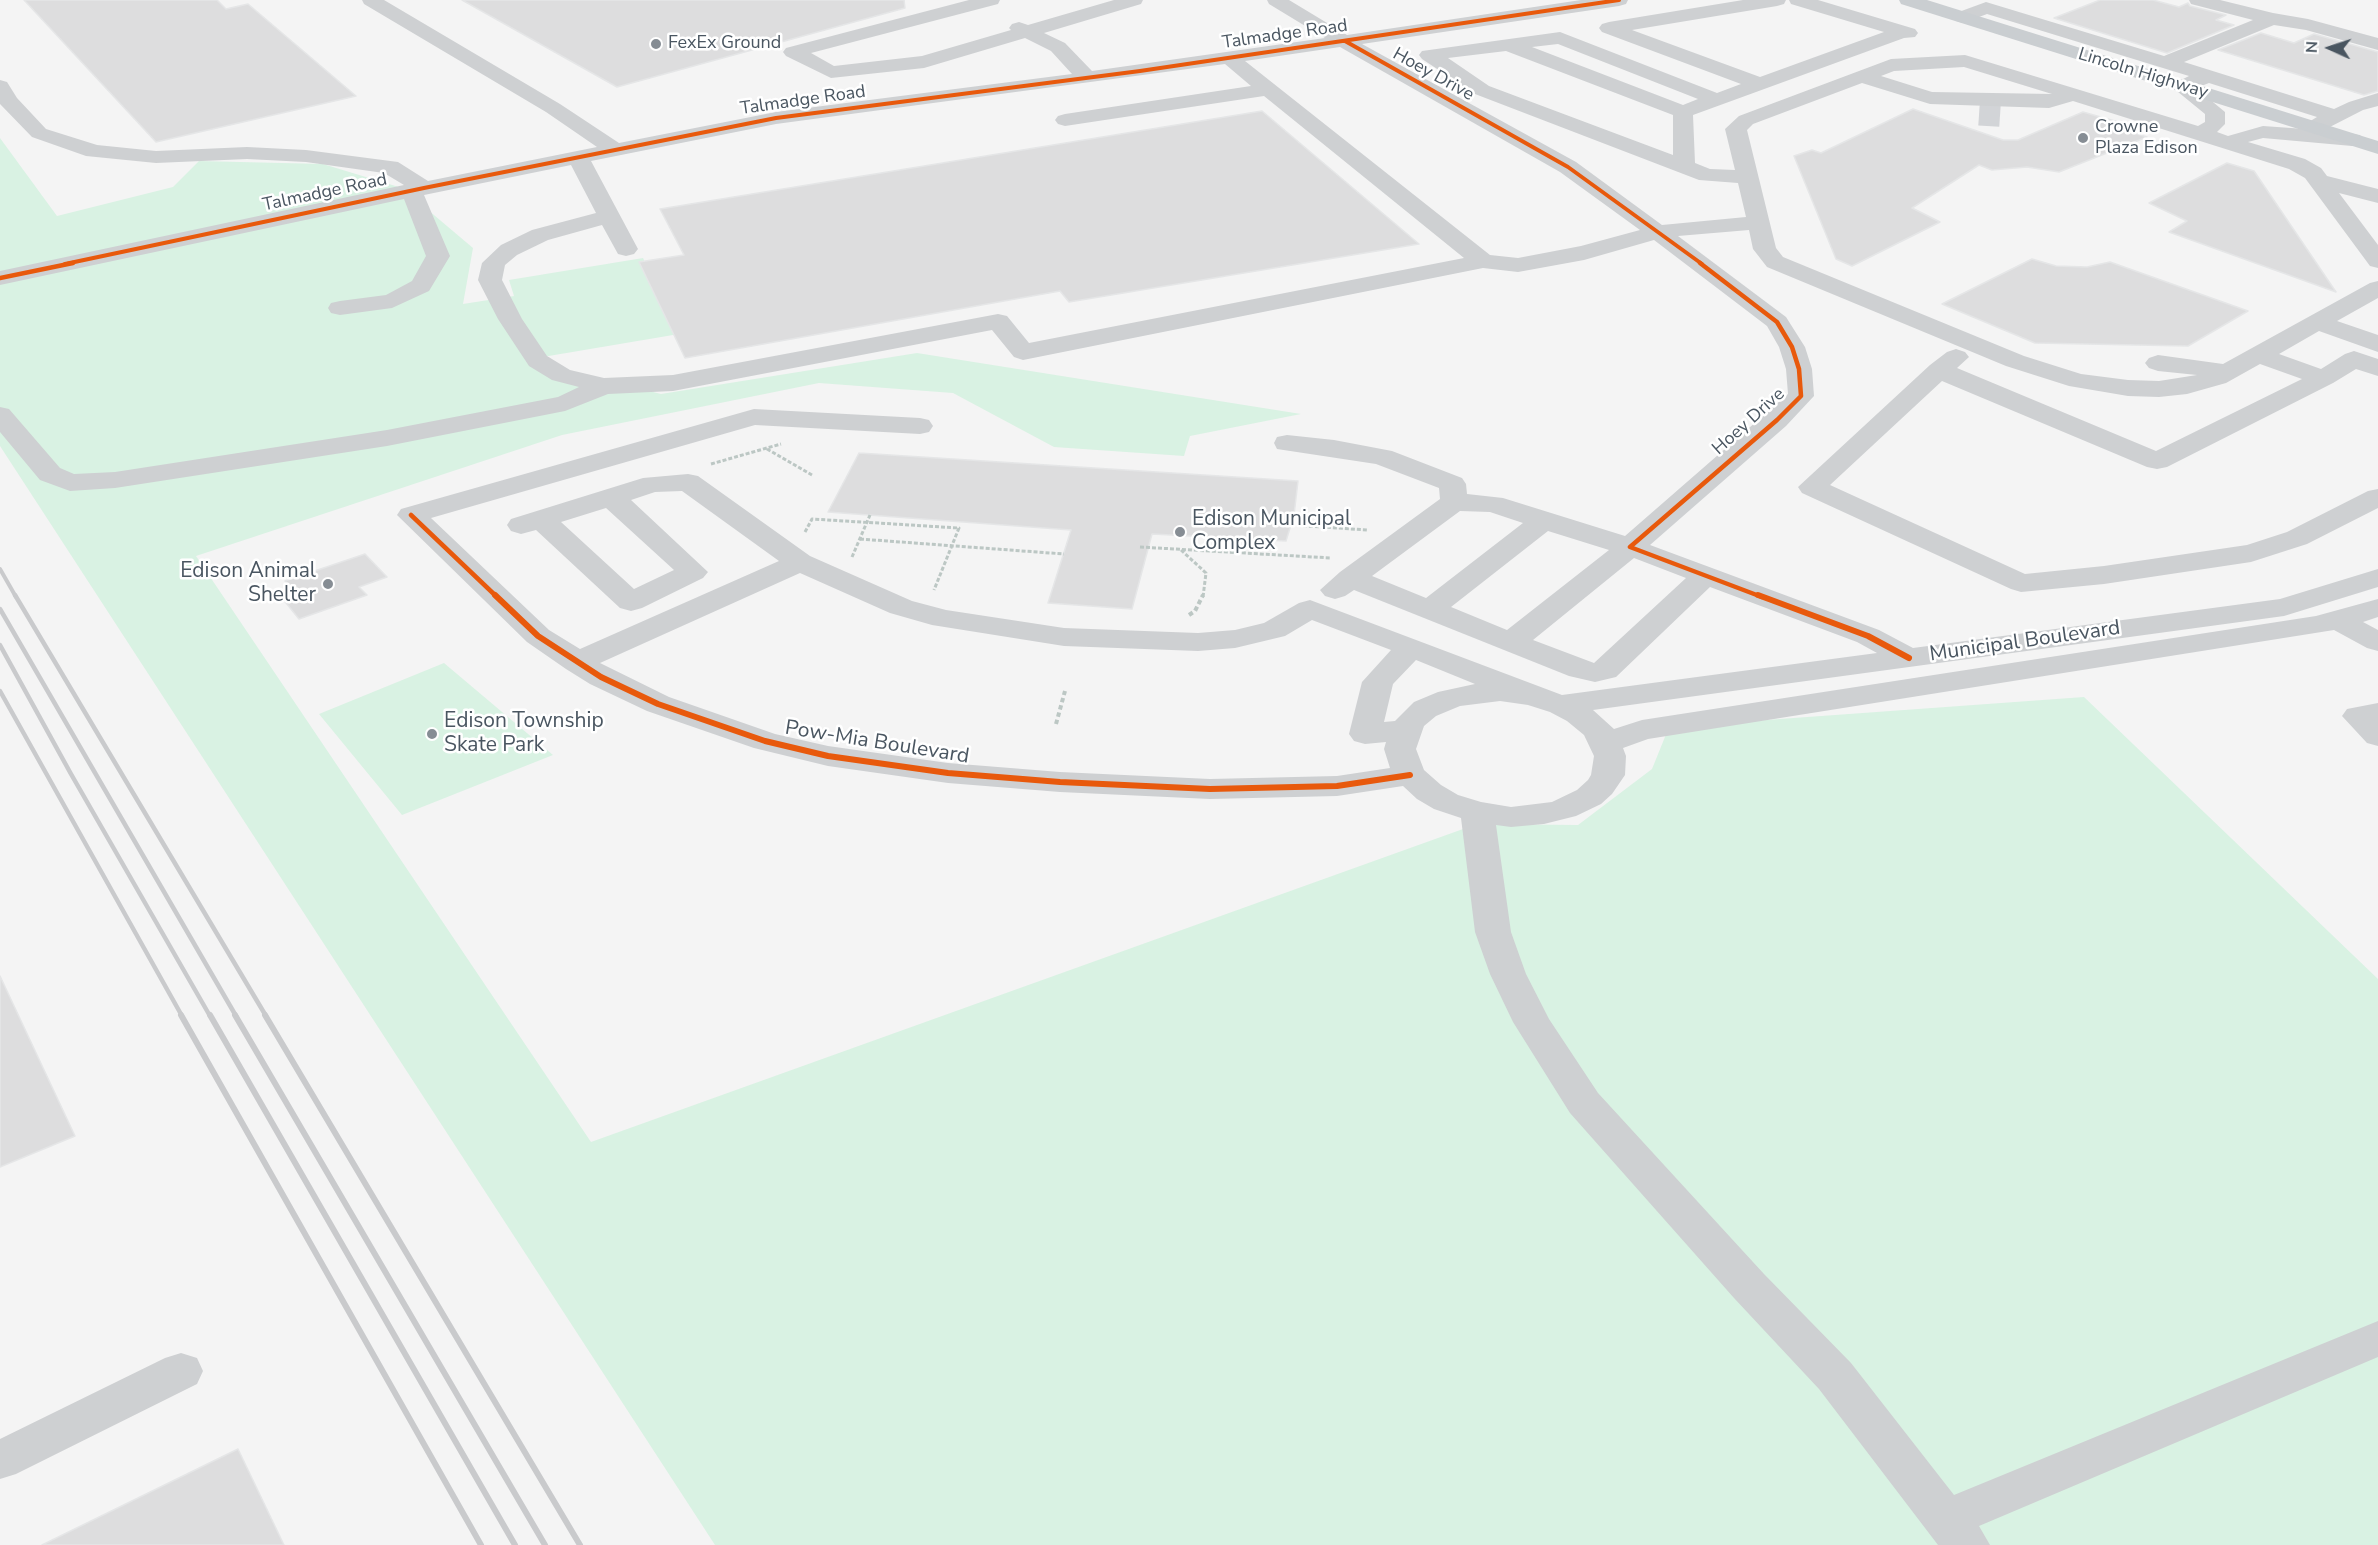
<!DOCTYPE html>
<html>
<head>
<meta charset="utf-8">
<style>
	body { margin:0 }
	#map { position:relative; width:2378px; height:1545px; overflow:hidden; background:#f4f4f4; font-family:"Nunito Sans",sans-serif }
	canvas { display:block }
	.north { position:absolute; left:2300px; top:18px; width:60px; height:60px; -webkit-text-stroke:4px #fff; paint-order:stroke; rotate:273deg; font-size:16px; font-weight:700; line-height:24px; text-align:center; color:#4a5661 }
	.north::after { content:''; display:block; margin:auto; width:21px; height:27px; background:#4a5661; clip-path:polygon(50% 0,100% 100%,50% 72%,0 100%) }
</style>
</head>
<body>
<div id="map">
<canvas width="2378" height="1545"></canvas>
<div class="north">N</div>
</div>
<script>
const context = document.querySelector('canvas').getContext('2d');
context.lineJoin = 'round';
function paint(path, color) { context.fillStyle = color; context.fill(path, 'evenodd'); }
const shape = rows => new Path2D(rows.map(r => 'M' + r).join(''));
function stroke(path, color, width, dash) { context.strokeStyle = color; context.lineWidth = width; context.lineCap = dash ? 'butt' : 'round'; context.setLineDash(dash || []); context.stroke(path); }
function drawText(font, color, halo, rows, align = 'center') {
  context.font = font + ' "Nunito Sans",sans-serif'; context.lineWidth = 5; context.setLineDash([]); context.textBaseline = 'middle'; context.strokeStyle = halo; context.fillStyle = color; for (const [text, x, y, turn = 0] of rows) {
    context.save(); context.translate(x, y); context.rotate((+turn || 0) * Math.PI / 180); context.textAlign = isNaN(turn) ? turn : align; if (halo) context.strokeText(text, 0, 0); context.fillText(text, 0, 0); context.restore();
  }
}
paint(shape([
	[0,138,57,216,173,187,199,161,323,164,402,188,473,248,463,304,514,296,509,280,643,258,679,334,525,360,661,394,917,353,1301,414,1190,436,1184,456,1054,447,953,393,819,383,562,435,196,556,591,1142,1477,824,1578,825,1652,769,1669,727,2084,697,2378,979,2378,1545,715,1545,0,446],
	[444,663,553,755,402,815,319,714]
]), '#d9f2e3');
const building = shape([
	[24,0,217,0,226,9,248,4,356,96,156,142,24,0],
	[462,0,904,0,905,8,617,87,462,0],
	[2100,0,2153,0,2179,7,2188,3,2190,6,2226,15,2216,20,2234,25,2167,53,2054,18,2100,0],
	[2261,33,2294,43,2314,34,2378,52,2378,91,2364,95,2218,50,2261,33],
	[1913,109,2003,140,2018,140,2083,112,2129,125,2121,129,2147,137,2059,172,2027,167,1992,170,1979,165,1912,208,1940,222,1852,266,1836,259,1794,156,1812,150,1821,153,1913,109],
	[1262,111,1419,244,1069,302,1060,291,685,358,639,262,684,255,660,209,1262,111],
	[2227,163,2254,171,2336,292,2169,232,2187,221,2149,203,2227,163],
	[2032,259,2056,266,2087,267,2110,262,2248,311,2188,346,2035,343,1942,304,2032,259],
	[859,453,1298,481,1294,515,1286,541,1152,534,1132,609,1048,603,1071,530,828,512,859,453],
	[365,554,387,577,359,587,367,595,299,619,278,593,292,588,285,581,365,554],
	[0,976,75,1136,0,1167,0,976],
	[238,1449,284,1545,42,1545,238,1449]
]);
paint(building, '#ddddde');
stroke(building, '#e5e6e7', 1.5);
stroke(shape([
	[1979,115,2009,117]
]), '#d2d4d7', 21, [21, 10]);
stroke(shape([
	[767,449,812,475],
	[711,464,781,444],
	[1291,525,1368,530],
	[805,532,812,519,959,528,934,590],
	[860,539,1064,554],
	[1140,547,1331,558],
	[1181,550,1206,573,1203,597],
	[852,557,870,515]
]), '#bcc7c4', 3, [4, 2]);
stroke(shape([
	[1189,615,1195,611,1203,595],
	[1056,724,1065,691]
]), '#bcc7c4', 4, [4.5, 3]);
paint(shape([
	[362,0,384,0,560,104,619,143,776,112,1072,74,1051,51,1025,38,924,68,831,78,786,56,783,52,786,48,969,0,1000,0,998,4,811,53,834,66,922,56,1011,30,1009,28,1012,24,1019,22,1028,25,1114,0,1143,0,1141,4,1044,33,1065,43,1092,71,1325,38,1269,4,1267,0,1289,0,1347,35,1581,0,1628,0,1626,4,1619,6,1362,44,1576,162,1662,225,1746,217,1738,183,1699,180,1475,94,1422,59,1419,55,1422,51,1560,32,1717,93,1741,84,1602,32,1599,28,1602,24,1609,22,1743,0,1786,0,1784,4,1777,6,1632,30,1760,77,1884,32,1791,4,1789,0,1818,0,1915,29,1918,33,1915,37,1904,38,1693,115,1695,163,1710,169,1735,170,1725,129,1739,116,1891,59,1965,55,2198,126,2205,122,2205,114,2172,87,2175,83,2189,76,1987,14,1963,23,1956,21,1954,17,1956,13,1986,2,2164,56,2253,20,2191,4,2189,0,2220,0,2273,13,2308,19,2378,38,2378,50,2306,30,2274,25,2184,62,2334,109,2349,102,2378,93,2378,106,2363,110,2322,131,2360,135,2363,140,2360,145,2352,146,2263,138,2248,142,2305,159,2321,168,2327,176,2378,189,2378,203,2339,193,2378,245,2378,268,2370,266,2305,178,2289,169,2073,101,2049,108,1930,104,1862,83,1753,124,1747,130,1776,248,1783,257,2024,356,2081,374,2128,380,2159,381,2197,375,2158,371,2149,368,2145,363,2149,358,2158,355,2223,364,2370,283,2378,281,2378,298,2337,321,2378,335,2378,352,2319,331,2279,354,2321,369,2345,354,2354,351,2378,359,2378,376,2356,369,2333,383,2167,467,2157,469,2147,467,1942,381,1830,485,2025,574,2104,566,2247,545,2287,532,2368,491,2378,489,2378,508,2307,544,2251,562,2104,584,2021,592,2011,589,1802,493,1798,487,1930,365,1947,352,1956,349,1965,352,1969,357,1957,368,2156,451,2302,379,2260,364,2226,383,2187,394,2159,397,2128,396,2069,386,2006,366,1767,267,1753,249,1749,230,1678,236,1786,317,1805,347,1812,369,1814,396,1786,426,1650,545,1879,630,1913,648,2280,599,2378,569,2378,587,2284,616,1593,710,1614,729,1642,720,2316,616,2378,599,2378,617,2363,622,2378,630,2378,651,2367,648,2334,630,1648,739,1623,748,1626,756,1625,775,1612,794,1601,804,1576,816,1544,824,1511,827,1496,825,1511,932,1526,974,1549,1019,1598,1093,1764,1274,1851,1363,1954,1495,2378,1321,2378,1357,1979,1526,1990,1545,1938,1545,1819,1389,1734,1298,1570,1113,1513,1022,1490,974,1475,932,1461,818,1434,809,1417,799,1403,786,1337,796,1210,799,1060,792,948,783,828,766,754,748,647,711,590,684,566,669,527,642,397,515,401,509,754,409,920,418,929,420,933,426,929,432,920,434,755,425,431,518,549,630,580,649,779,561,682,491,655,492,631,500,708,572,703,578,642,608,631,611,620,608,536,530,521,534,511,531,507,525,511,519,643,478,688,474,698,476,810,556,912,601,946,610,1064,628,1198,633,1235,630,1264,623,1299,603,1310,600,1562,695,1877,653,1857,642,1710,587,1616,677,1595,682,1569,676,1354,590,1345,596,1335,599,1325,596,1320,590,1340,572,1440,499,1439,488,1376,464,1277,449,1274,443,1277,437,1287,435,1334,440,1392,451,1462,478,1466,484,1467,494,1503,498,1625,536,1788,394,1786,369,1779,347,1767,326,1654,240,1584,260,1518,272,1483,268,1023,360,1014,357,992,330,673,391,608,394,565,411,387,446,115,488,70,491,40,480,0,432,0,407,9,409,60,468,74,474,115,472,387,430,558,397,579,387,552,380,529,366,498,319,478,280,482,263,501,245,532,230,596,213,571,165,424,195,450,256,429,291,392,308,340,315,331,313,328,308,331,303,340,301,386,295,412,281,426,256,404,199,0,285,0,271,404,185,384,173,306,162,247,159,156,163,86,156,32,137,0,104,0,80,7,82,17,98,46,129,97,145,156,151,247,147,306,150,398,162,428,181,597,147,546,112,364,4,362,0],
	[1558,44,1698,99,1683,105,1532,47,1558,44],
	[1340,47,1560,172,1640,230,1581,246,1518,258,1490,255,1245,61,1340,47],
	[1506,51,1673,115,1673,155,1489,86,1448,58,1506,51],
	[1225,64,1251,86,1065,114,1058,116,1055,120,1058,124,1065,126,1264,96,1464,258,1029,343,1007,316,998,314,673,375,604,378,570,370,547,356,522,319,502,280,505,265,517,255,548,240,602,225,618,254,626,256,634,254,638,249,591,161,776,124,1225,64],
	[1964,67,2052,94,1932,92,1881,76,1894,71,1964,67],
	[2209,83,2317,117,2307,123,2303,127,2305,129,2263,126,2228,136,2217,132,2225,124,2225,112,2196,88,2209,83],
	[606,508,674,570,634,589,561,522,606,508],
	[1460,511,1490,512,1523,523,1426,598,1372,576,1460,511],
	[1548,531,1609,550,1507,630,1451,607,1548,531],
	[1634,558,1686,578,1594,663,1533,640,1634,558],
	[800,573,890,613,932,625,1064,646,1198,651,1235,648,1285,636,1312,620,1391,650,1362,682,1349,734,1354,741,1365,744,1386,742,1384,749,1390,768,1337,776,1210,779,1060,772,948,763,828,746,775,734,669,697,600,663,800,573],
	[1416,660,1475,684,1438,692,1414,702,1395,721,1384,722,1393,684,1416,660],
	[1500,701,1528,705,1550,712,1567,721,1584,735,1594,756,1591,775,1588,780,1577,790,1552,802,1511,807,1481,802,1458,795,1441,785,1424,770,1416,749,1424,726,1436,716,1460,706,1500,701],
	[2378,703,2378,746,2367,743,2342,716,2347,709,2378,703],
	[181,1353,197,1358,203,1371,197,1384,16,1474,0,1479,0,1439,165,1358,181,1353]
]), '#ced0d2');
paint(shape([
	[1899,0,1927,0,2378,141,2378,154,1901,4,1899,0]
]), '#caced1');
stroke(shape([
	[0,569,16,597]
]), '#c9cacc', 4);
stroke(shape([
	[15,595,266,1016],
	[0,609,236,1016],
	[0,645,71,774,210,1016],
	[0,691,182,1016]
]), '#c9cacc', 4.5);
stroke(shape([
	[181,1015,481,1545],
	[210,1015,515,1545],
	[235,1015,545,1545],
	[265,1015,580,1545]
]), '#c9cacc', 6);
stroke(shape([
	[1345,41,1568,167,1702,264],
	[65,264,424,188,776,118,1140,71,1619,0]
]), '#e8590c', 4);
stroke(shape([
	[1700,263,1777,322,1792,347,1799,369,1801,396,1777,420,1630,547,1762,597],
	[0,278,73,263],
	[411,515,497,597]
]), '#e8590c', 4.5);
stroke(shape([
	[495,595,538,636,601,677,658,704,765,741,828,756,948,773,1060,782,1210,789,1337,786,1410,775],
	[1758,595,1868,636,1909,658]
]), '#e8590c', 6);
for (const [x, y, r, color] of [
	[656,44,6,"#868d94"],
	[2083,138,6,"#868d94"],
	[1180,532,6,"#868d94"],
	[328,584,6,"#868d94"],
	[432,734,6,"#868d94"]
]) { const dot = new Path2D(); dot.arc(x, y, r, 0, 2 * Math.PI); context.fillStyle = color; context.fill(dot); stroke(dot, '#fff', 2); }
drawText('18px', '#4a5661', '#fff', [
	["Talmadge Road",1285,35,-8],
	["Lincoln Highway",2143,74,17],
	["Hoey Drive",1433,75,29],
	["Talmadge Road",803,101,-8],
	["Talmadge Road",325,193,-12],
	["Hoey Drive",1749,422,-42]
]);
drawText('18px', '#4a5661', '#fff', [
	["FexEx Ground",668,44],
	["Crowne",2095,128],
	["Plaza Edison",2095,149]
], 'left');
drawText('21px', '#4a5661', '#fff', [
	["Edison Municipal",1192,520],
	["Complex",1192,544],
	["Edison Animal",316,572,"right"],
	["Shelter",316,596,"right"],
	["Edison Township",444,722],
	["Skate Park",444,746]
], 'left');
drawText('21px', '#4a5661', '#fff', [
	["Municipal Boulevard",2025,642,-8],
	["Pow-Mia Boulevard",877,743,9]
]);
</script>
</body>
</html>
